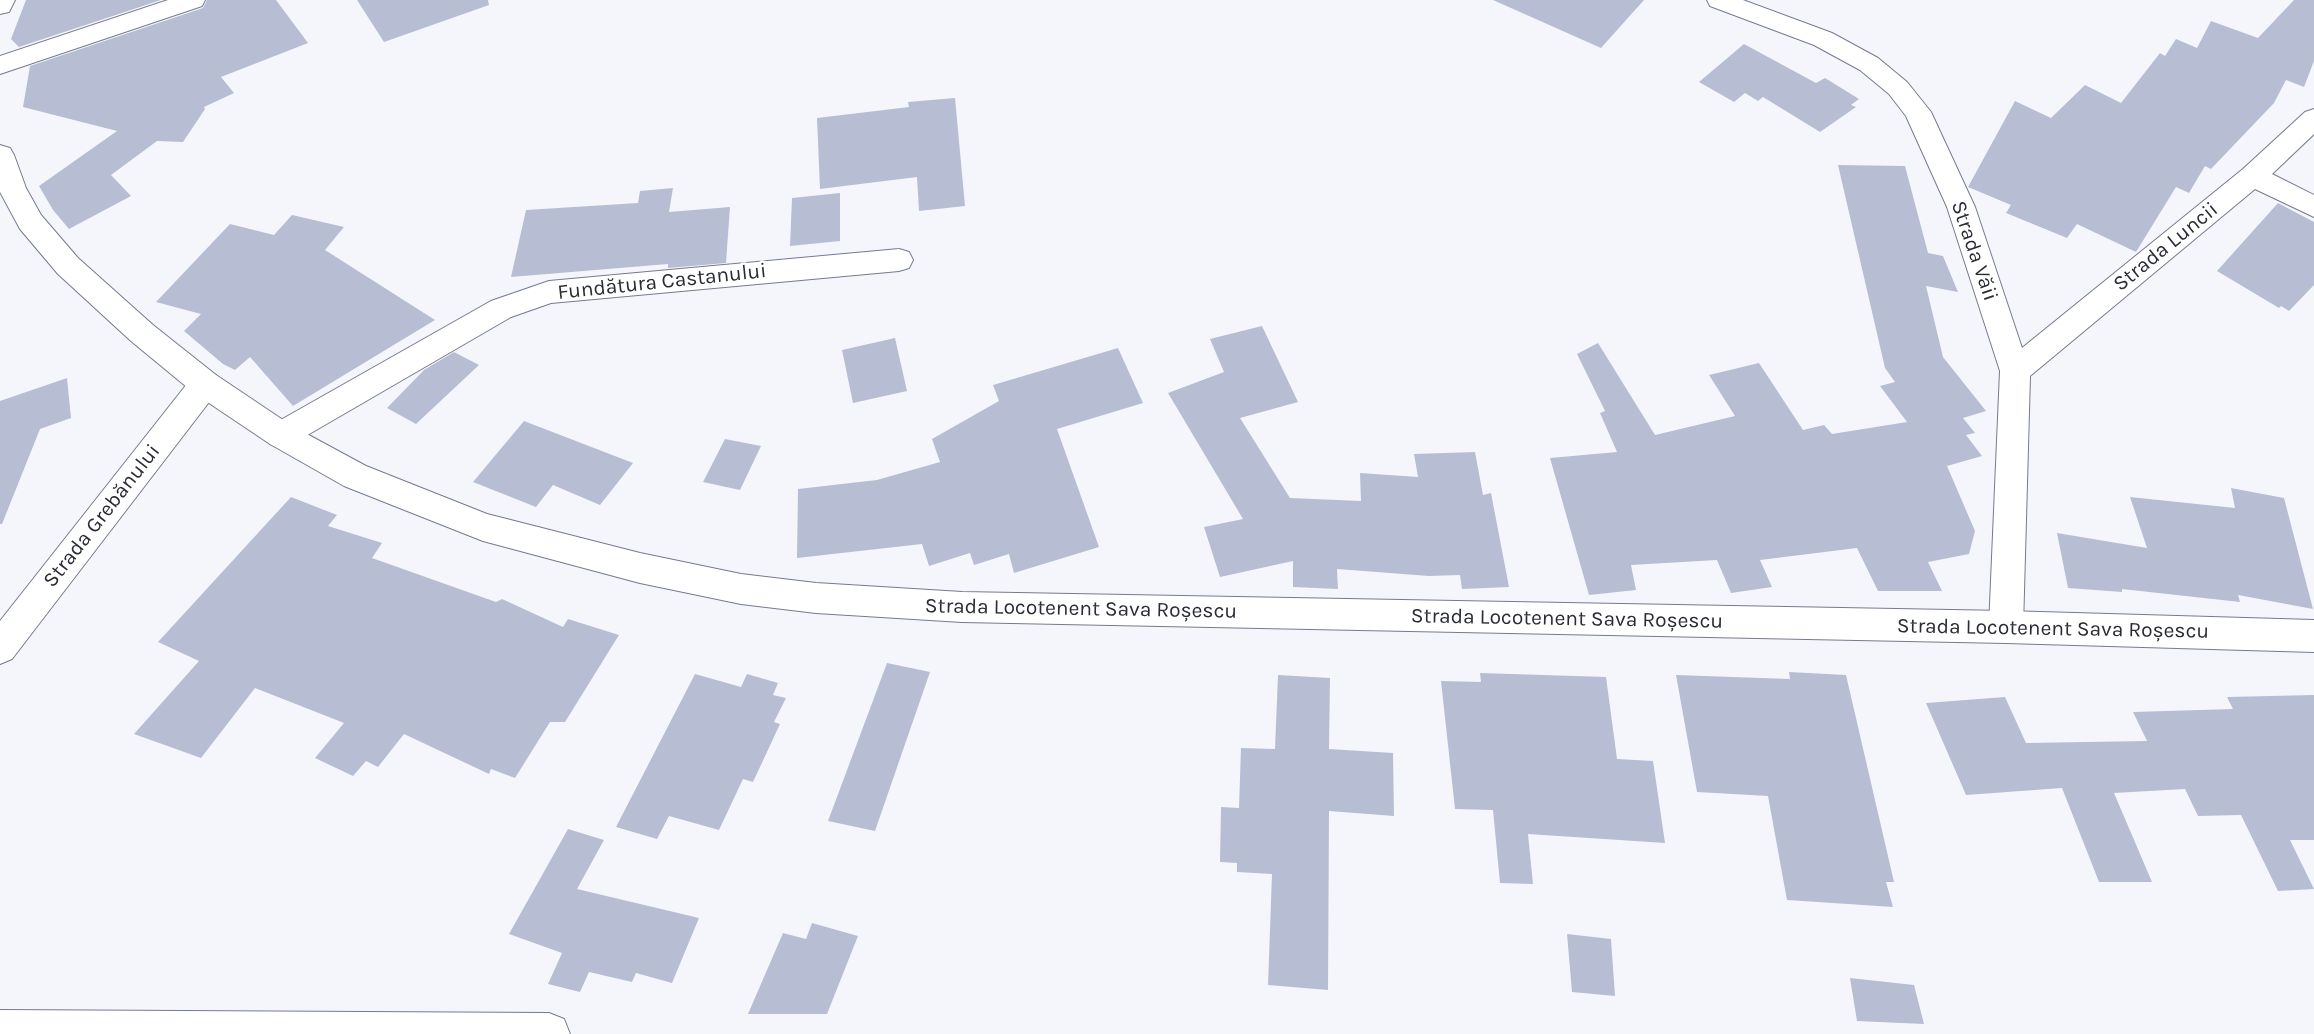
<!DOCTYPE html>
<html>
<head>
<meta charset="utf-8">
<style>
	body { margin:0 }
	canvas { display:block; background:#f5f6fb }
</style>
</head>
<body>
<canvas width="2314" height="1034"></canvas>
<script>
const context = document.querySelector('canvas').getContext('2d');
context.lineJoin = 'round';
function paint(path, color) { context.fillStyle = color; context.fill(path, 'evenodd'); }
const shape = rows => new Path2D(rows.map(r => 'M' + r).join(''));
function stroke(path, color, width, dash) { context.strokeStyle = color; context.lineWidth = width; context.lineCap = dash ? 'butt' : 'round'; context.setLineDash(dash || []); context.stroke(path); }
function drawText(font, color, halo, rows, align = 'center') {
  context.font = font + ' Karla,sans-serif'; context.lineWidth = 5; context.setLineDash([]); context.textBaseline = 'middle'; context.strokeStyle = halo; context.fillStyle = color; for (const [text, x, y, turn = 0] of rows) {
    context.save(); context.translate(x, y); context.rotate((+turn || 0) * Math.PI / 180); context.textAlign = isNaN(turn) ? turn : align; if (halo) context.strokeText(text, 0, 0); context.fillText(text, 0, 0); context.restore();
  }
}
paint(shape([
	[26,0,161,0,19,47,11,39],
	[207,0,276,0,308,43,221,77,234,93,204,107,205,109,183,142,157,141,111,175,131,196,69,229,53,210,39,186,117,131,23,107,30,66,203,8],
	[357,0,488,0,489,5,384,42],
	[1493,0,1644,0,1601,48],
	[2294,0,2314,0,2314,61,2304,87,2286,80,2274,103,2211,169,2205,166,2189,193,2176,187,2136,252,2077,224,2067,238,2006,213,2011,205,1968,187,2015,101,2051,118,2085,85,2121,103,2160,53,2165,56,2176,39,2197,48,2211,21,2258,38],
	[1744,44,1816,83,1825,78,1859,99,1851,105,1856,107,1820,132,1763,97,1758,101,1745,93,1734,102,1699,82],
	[955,98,965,206,919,211,917,177,820,189,817,118,909,107,908,102],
	[1838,165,1905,166,1928,253,1943,256,1958,292,1926,286,1943,357,1986,411,1963,418,1975,433,1966,435,1982,456,1947,466,1975,531,1969,554,1928,562,1942,591,1878,591,1857,548,1760,560,1772,587,1731,593,1717,560,1631,565,1636,590,1589,595,1550,458,1617,452,1600,413,1605,411,1577,354,1598,343,1655,435,1735,416,1709,375,1759,363,1803,430,1824,425,1832,434,1907,422,1880,386,1895,382,1885,368],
	[673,188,669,212,730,207,726,263,668,268,668,264,511,277,526,210,638,203,640,191],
	[840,193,840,241,790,246,792,198],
	[2278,203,2314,222,2314,285,2289,311,2281,306,2279,308,2217,271],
	[292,215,344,227,325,250,435,320,293,406,250,357,235,370,223,364,184,331,201,314,156,302,230,224,274,235],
	[1262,326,1298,402,1240,418,1290,498,1361,501,1360,473,1418,477,1414,454,1475,452,1483,495,1491,493,1509,587,1462,589,1460,575,1429,576,1337,569,1338,589,1293,587,1293,561,1220,577,1204,527,1243,519,1168,393,1224,372,1210,339],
	[895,338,907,391,853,403,842,350],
	[1118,348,1143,403,1057,429,1099,547,1014,573,1009,554,974,565,970,553,929,566,922,544,797,558,798,489,877,480,940,462,932,439,999,401,993,385],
	[454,352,479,365,416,424,387,408,424,370],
	[67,378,71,418,40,429,2,524,0,524,0,401],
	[524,421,633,463,600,505,553,485,536,507,473,482],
	[725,439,761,446,740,490,703,482],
	[2231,488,2284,498,2313,609,2238,595,2240,602,2122,589,2122,592,2068,588,2057,533,2147,548,2130,497,2235,508],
	[291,497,337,515,328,526,382,543,372,558,496,602,502,599,563,627,568,619,619,635,565,722,550,722,515,778,491,769,489,774,404,734,378,767,366,761,353,776,315,758,344,723,255,688,201,758,134,734,199,661,158,642],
	[887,663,930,672,875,831,828,821],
	[1789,672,1846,675,1894,882,1886,882,1893,907,1787,900,1768,796,1697,792,1676,675,1790,679],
	[1480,673,1606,677,1617,759,1653,761,1665,843,1528,834,1533,884,1500,883,1493,810,1455,809,1441,681,1481,682],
	[695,674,741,687,747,674,778,683,773,695,786,698,774,722,780,724,753,782,743,779,719,830,669,816,657,839,616,827],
	[1278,675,1330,678,1329,749,1393,753,1394,816,1329,811,1328,990,1268,985,1272,874,1237,872,1237,863,1220,862,1221,807,1239,808,1241,748,1275,749],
	[2314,695,2314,840,2290,840,2314,889,2278,891,2241,815,2198,816,2185,789,2114,793,2152,882,2099,882,2062,788,1966,795,1926,703,2005,697,2026,743,2147,741,2133,712,2233,709,2227,697],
	[568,829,604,840,577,889,699,918,672,983,636,973,632,982,589,972,580,992,548,984,562,953,509,934],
	[812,923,858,936,827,1014,748,1014,783,933,806,939],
	[1567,934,1611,939,1615,996,1572,992],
	[1850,978,1914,985,1924,1024,1857,1021]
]), '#b7bed4');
const minor = shape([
	[168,0,205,0,202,6,0,74,0,56,168,0],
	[1707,0,1743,0,1832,33,1878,58,1907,82,1931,112,1975,207,2022,348,2243,169,2305,112,2314,109,2314,134,2272,174,2314,195,2314,217,2255,189,2030,376,2023,627,2018,638,2006,643,1994,638,1989,627,2000,371,1947,207,1906,116,1889,94,1860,70,1814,45,1710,6,1707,0],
	[899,249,909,252,913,260,909,268,899,271,551,303,511,317,292,444,281,448,270,444,265,435,270,426,491,301,549,281,899,249],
	[205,372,216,375,220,384,216,393,12,659,0,664,0,621,194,375,205,372],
	[0,1010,549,1013,564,1019,570,1034,0,1034,0,1010]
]);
const tertiary = shape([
	[0,0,15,0,9,12,0,14,0,0],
	[0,145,10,148,14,155,26,188,41,215,78,258,153,325,216,375,292,426,366,466,487,514,640,553,741,574,816,583,962,592,2006,611,2314,620,2314,652,2006,643,962,622,816,613,741,604,640,583,483,541,344,486,270,444,194,393,131,341,58,274,20,229,0,192,0,145]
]);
stroke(minor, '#757b8f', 2);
stroke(tertiary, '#757b8f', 2);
paint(minor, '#fff');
paint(tertiary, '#fff');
drawText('21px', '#2a2c35', '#fff', [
	["Strada Luncii",2166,247,-39],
	["Strada Văii",1974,251,71],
	["Fundătura Castanului",662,282,-6],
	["Strada Grebănului",102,516,-52],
	["Strada Locotenent Sava Roșescu",1081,609,1],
	["Strada Locotenent Sava Roșescu",1567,619,1],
	["Strada Locotenent Sava Roșescu",2053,629,1]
]);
</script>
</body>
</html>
